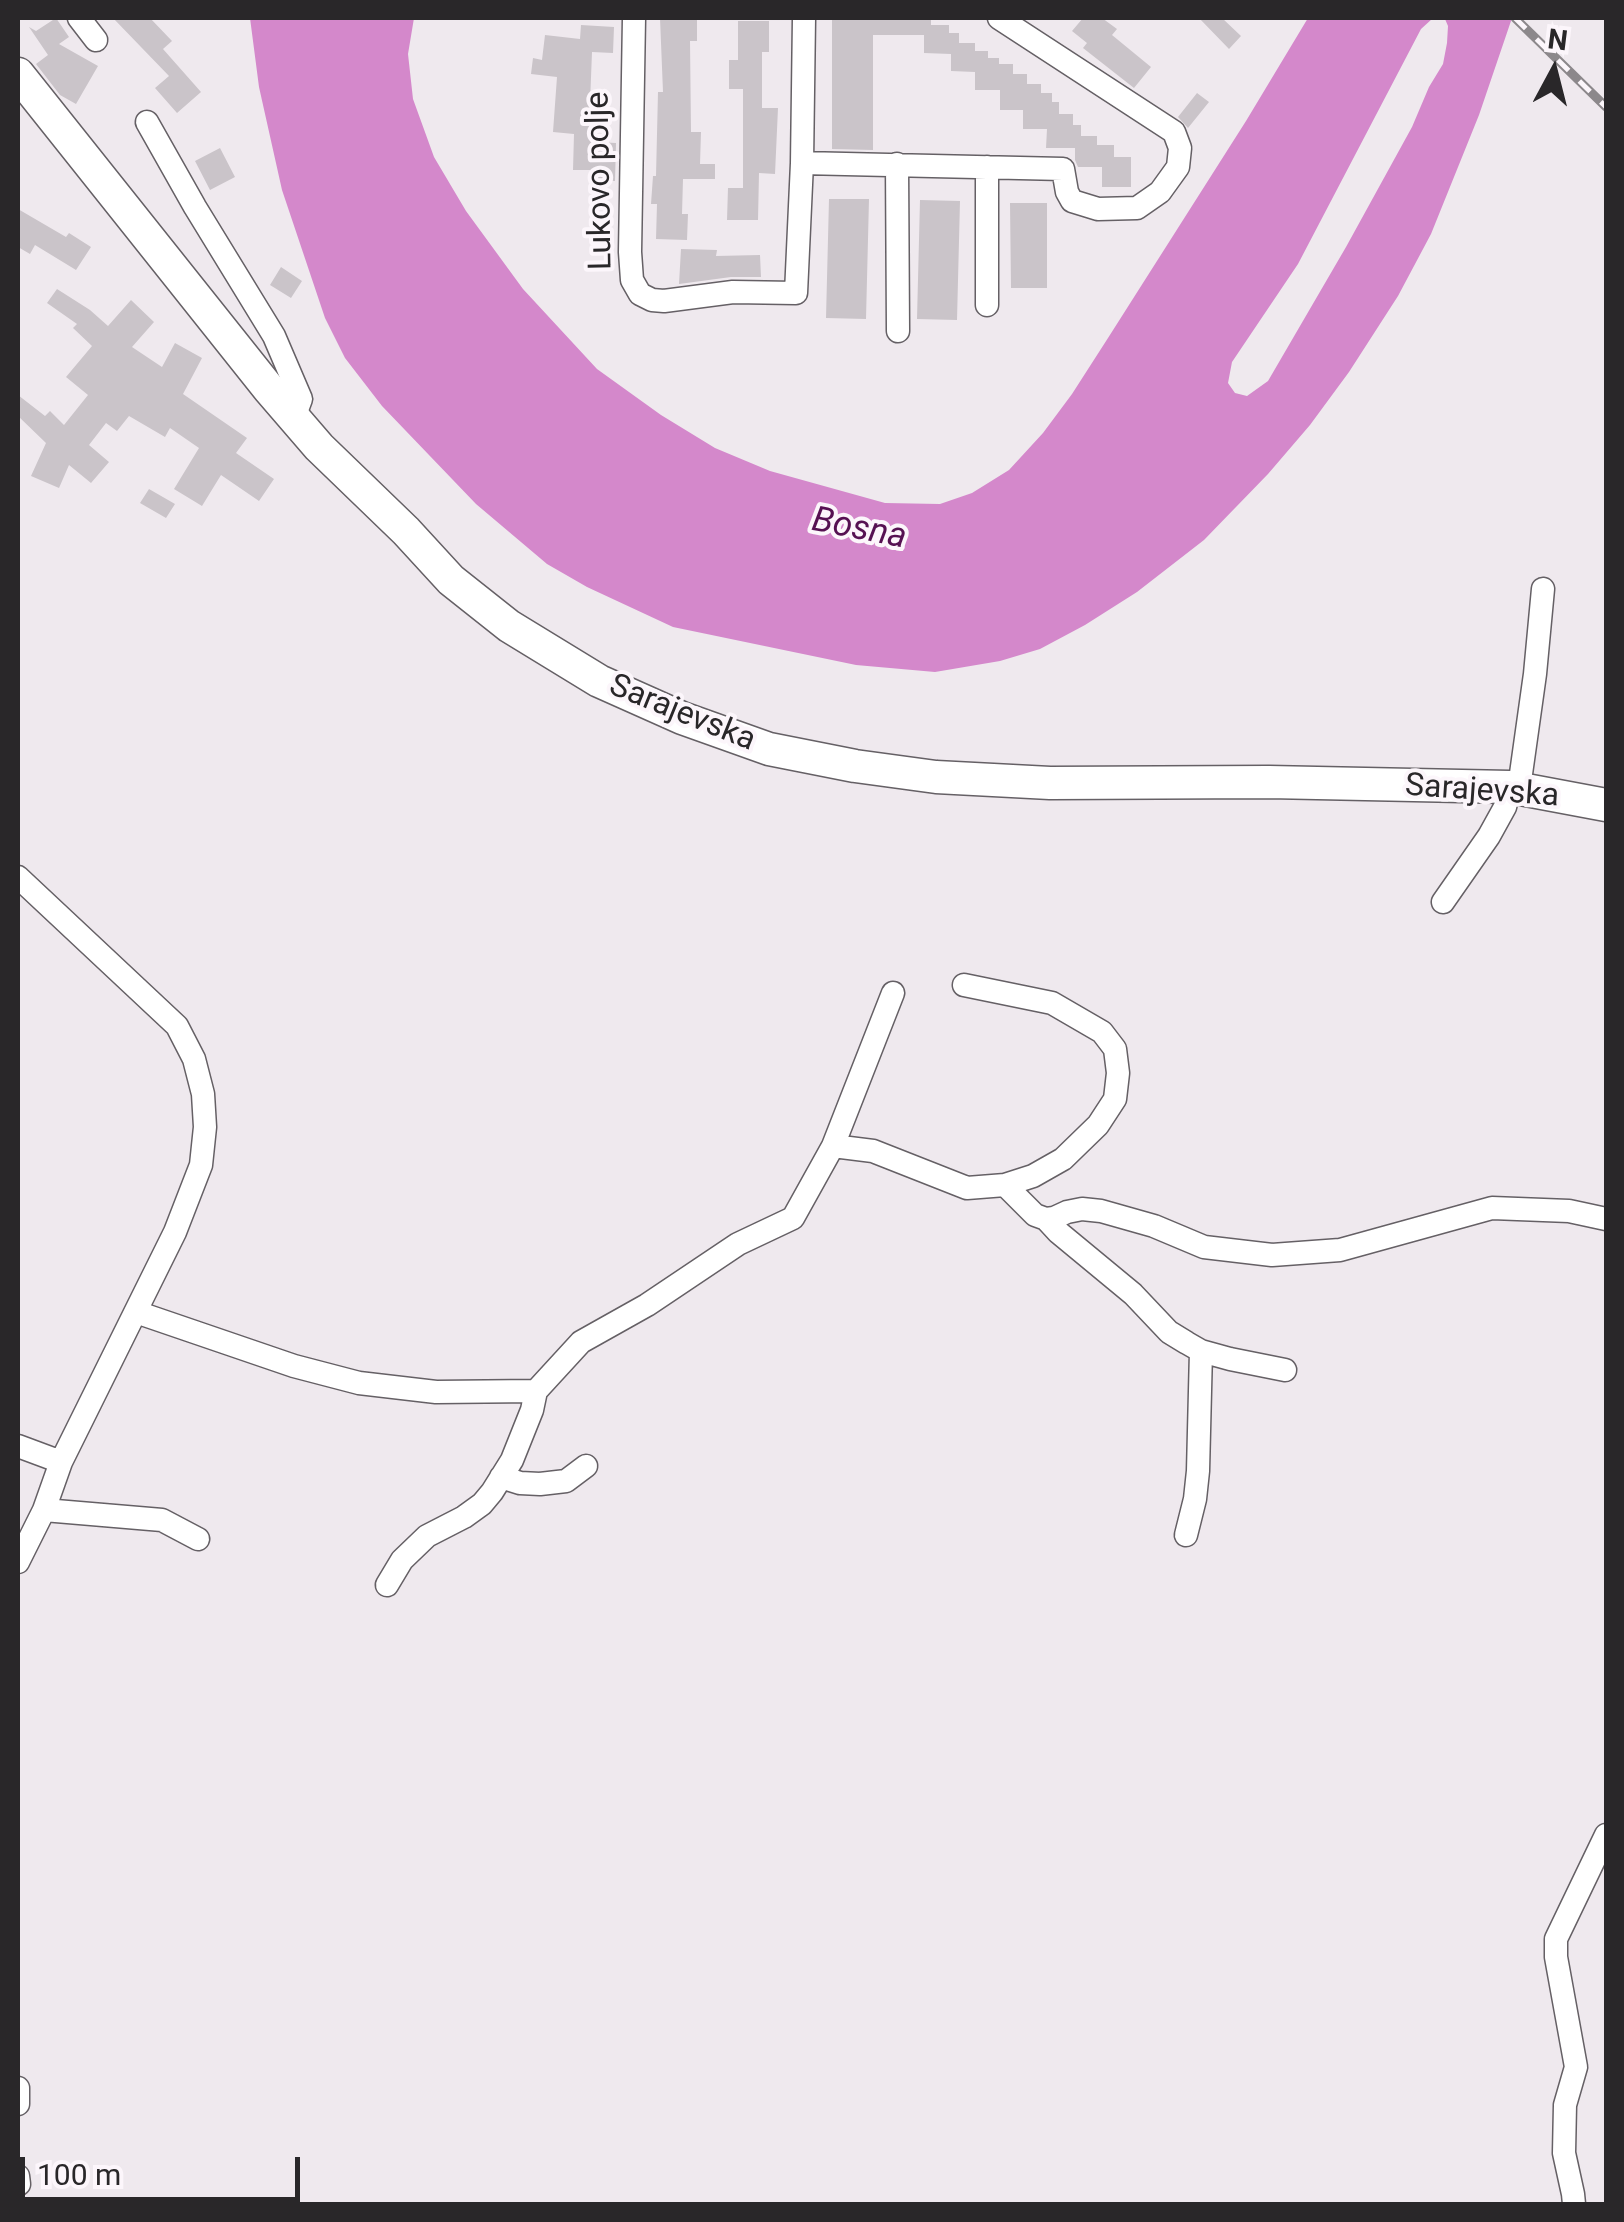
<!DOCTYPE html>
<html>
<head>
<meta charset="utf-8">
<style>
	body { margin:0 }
	#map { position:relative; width:1624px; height:2222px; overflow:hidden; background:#efe9ee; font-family:Roboto,sans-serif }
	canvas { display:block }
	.frame { position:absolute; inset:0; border:20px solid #292729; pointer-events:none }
	.north { position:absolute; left:1504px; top:20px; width:100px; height:100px; -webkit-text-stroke:8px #fcf6fb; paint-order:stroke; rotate:7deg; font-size:28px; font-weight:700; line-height:40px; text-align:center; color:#292729 }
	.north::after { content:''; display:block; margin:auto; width:35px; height:45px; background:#292729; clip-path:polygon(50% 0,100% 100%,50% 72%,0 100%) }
	.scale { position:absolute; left:20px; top:2157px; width:280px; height:45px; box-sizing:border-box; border:5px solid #292729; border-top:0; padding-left:12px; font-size:30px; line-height:35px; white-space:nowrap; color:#292729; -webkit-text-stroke:8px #fcf6fb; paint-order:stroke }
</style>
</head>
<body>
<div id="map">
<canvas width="1624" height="2222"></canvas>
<div class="frame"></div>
<div class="north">N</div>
<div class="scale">100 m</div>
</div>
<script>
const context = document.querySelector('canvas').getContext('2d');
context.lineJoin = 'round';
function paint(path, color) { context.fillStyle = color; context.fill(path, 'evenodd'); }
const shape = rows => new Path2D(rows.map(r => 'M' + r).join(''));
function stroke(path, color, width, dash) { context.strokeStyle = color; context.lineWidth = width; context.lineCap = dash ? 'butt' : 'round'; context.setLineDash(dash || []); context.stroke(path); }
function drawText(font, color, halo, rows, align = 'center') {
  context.font = font + ' Roboto,sans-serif'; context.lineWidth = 8; context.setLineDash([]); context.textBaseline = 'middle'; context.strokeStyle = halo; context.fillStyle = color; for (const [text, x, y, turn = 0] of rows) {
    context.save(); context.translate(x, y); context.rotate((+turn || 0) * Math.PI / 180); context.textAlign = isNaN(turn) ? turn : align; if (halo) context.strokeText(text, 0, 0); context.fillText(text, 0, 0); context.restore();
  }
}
paint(shape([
	[250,18,414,18,408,54,413,99,434,157,466,211,523,289,597,369,661,415,715,448,770,471,885,503,940,504,972,493,1009,470,1043,433,1072,394,1108,338,1246,121,1308,18,1512,18,1479,115,1431,234,1398,296,1349,372,1310,425,1268,474,1204,540,1137,592,1085,625,1040,649,1000,661,935,672,856,665,673,627,587,587,547,564,476,504,382,406,345,358,325,318,282,190,259,87],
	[1432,19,1445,19,1448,26,1447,43,1443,64,1429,87,1412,127,1346,247,1268,381,1247,396,1235,393,1228,383,1232,362,1298,264,1421,29]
]), '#d488cb');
paint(shape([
	[56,18,69,37,59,44,98,66,76,104,60,95,36,64,48,55,29,27,36,31],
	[113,18,150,18,172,41,163,49,201,92,177,113,155,88,169,76],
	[660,18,697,18,697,41,690,41,691,132,701,132,700,164,715,164,715,179,683,179,682,214,688,214,687,240,656,239,657,204,651,204,653,176,656,176,658,92,663,92],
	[832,18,931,18,931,25,949,25,949,33,959,33,959,43,975,43,975,51,988,51,988,58,999,58,999,64,1013,64,1013,74,1027,74,1027,84,1041,84,1041,93,1052,93,1052,102,1059,102,1059,114,1073,114,1073,125,1081,125,1081,136,1097,136,1097,145,1114,145,1114,157,1131,157,1131,187,1102,187,1102,167,1078,167,1075,160,1075,148,1046,148,1047,129,1023,129,1023,110,1000,110,1000,90,975,90,975,72,951,71,951,54,924,53,924,35,873,35,873,150,832,149],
	[1083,18,1102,18,1117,29,1112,35,1151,67,1134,88,1083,48,1087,43,1072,31],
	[1199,18,1222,18,1241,36,1229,49],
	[738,21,769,21,769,52,762,52,762,108,778,108,775,174,759,173,758,220,727,220,728,188,743,188,743,89,729,89,729,60,738,60],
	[581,25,614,27,613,53,592,52,590,103,599,104,596,142,616,143,615,181,590,180,590,170,573,170,574,134,553,132,557,77,531,74,533,58,542,60,545,35,580,39],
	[1197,93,1209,102,1188,128,1178,117],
	[220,148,235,177,210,190,195,161],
	[829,199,869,199,866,319,826,318],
	[920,200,960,201,957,320,917,319],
	[1010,203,1047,203,1047,288,1011,288],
	[18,209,66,237,69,233,91,247,76,270,35,245,30,254,18,247],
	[681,249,717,250,716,256,760,255,761,277,731,277,679,284],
	[281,267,302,281,291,298,270,285],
	[57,289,90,310,108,326,131,300,154,322,132,347,162,367,175,343,202,358,183,394,247,438,236,453,274,479,259,501,221,475,202,506,174,489,199,448,170,428,165,437,129,416,117,431,106,423,89,445,109,462,91,483,69,465,59,488,31,476,46,443,18,416,18,395,45,416,50,411,64,425,88,395,66,377,92,346,73,328,77,324,47,303],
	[149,489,175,504,166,518,140,503]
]), '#cac4c9');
const street = shape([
	[79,18,96,40],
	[634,18,630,252,632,280,640,294,652,300,664,301,733,292,796,293,802,163],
	[804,18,802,163,1063,169,1067,192,1072,201,1098,209,1137,208,1160,192,1178,167,1180,148,1174,132,999,18],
	[147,122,195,207,274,336,301,399,294,418],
	[897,164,898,331],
	[987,167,987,305],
	[1519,788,1535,674,1543,589],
	[18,877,177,1026,194,1059,203,1094,205,1127,201,1165,175,1232,61,1462],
	[1443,902,1489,836,1505,807,1510,787],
	[964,985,1052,1003,1102,1032,1115,1049,1118,1073,1115,1099,1098,1125,1063,1159,1033,1176,1005,1185],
	[833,1146,893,993],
	[1046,1219,1058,1232,1133,1294,1169,1332,1187,1343,1201,1351,1230,1359,1285,1370],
	[136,1312,294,1366,359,1383,436,1392,536,1391,581,1342,647,1305,738,1244,793,1218,833,1146,873,1151,967,1188,1005,1185,1035,1215,1046,1219,1054,1218,1067,1212,1082,1209,1101,1211,1154,1226,1204,1247,1272,1255,1340,1250,1492,1208,1569,1211,1606,1219],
	[18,1446,61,1462,44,1510,18,1562],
	[501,1477,520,1483,540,1484,566,1481,586,1466],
	[44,1510,162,1520,198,1539],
	[1186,1535,1195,1499,1198,1471,1201,1351],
	[387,1585,402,1560,427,1536,464,1517,482,1504,492,1492,512,1460,532,1410,536,1391],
	[18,2088,18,2104],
	[18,2176,19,2184],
	[1574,2204,1573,2194,1564,2153,1565,2105,1576,2067,1556,1957,1556,1939,1606,1835]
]);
const secondary = shape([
	[18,74,269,389,319,447,406,531,451,580,509,626,599,681,682,718,769,749,855,766,936,777,1050,783,1269,782,1510,787,1606,805]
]);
stroke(street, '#656065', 25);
stroke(secondary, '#656065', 35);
stroke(street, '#fff', 22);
stroke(secondary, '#fff', 32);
const rail = shape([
	[1515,18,1606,107]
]);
stroke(rail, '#8c888b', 9);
stroke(rail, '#fcf6fb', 5, [15]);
drawText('32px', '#292729', '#fcf6fb', [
	["Lukovo polje",601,181,-91],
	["Sarajevska",682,714,22],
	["Sarajevska",1482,792,4]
]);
drawText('italic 35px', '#561152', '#fcf6fb', [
	["Bosna",859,530,11]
]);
</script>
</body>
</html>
